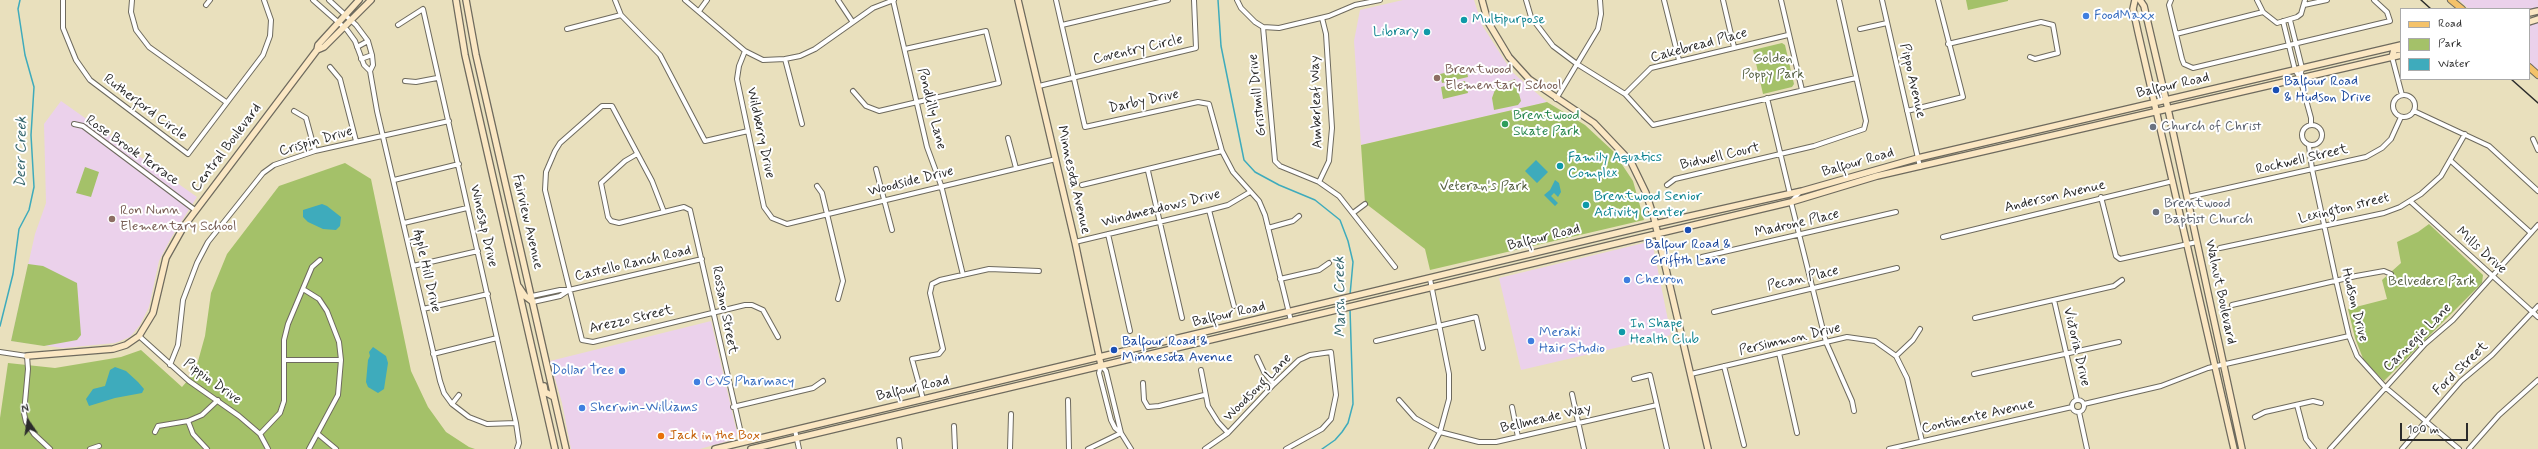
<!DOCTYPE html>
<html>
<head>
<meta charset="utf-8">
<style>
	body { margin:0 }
	#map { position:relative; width:2538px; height:449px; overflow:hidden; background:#e9e0bd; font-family:Mynerve,sans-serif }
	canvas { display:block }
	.legend { position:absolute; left:2400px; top:8px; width:130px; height:72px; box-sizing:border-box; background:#fff; border:1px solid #aaa; margin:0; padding:5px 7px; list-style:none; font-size:12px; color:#2b2b2b }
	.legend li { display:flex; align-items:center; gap:8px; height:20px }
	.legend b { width:20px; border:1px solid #aaa }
	.north { position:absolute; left:8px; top:401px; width:40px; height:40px; -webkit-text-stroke:3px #fff; paint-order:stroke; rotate:347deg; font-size:11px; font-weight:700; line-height:16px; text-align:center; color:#2b2b2b }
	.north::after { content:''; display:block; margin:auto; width:14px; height:18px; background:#2b2b2b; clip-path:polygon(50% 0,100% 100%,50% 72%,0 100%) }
	.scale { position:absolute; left:2400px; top:423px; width:68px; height:18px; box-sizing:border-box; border:2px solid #2b2b2b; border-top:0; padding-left:5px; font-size:12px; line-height:14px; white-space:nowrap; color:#2b2b2b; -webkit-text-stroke:3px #fff; paint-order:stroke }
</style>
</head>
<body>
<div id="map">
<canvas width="2538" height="449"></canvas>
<ul class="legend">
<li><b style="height:5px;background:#f4c26a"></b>Road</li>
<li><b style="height:11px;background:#a4c169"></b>Park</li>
<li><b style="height:11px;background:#3eabbc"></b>Water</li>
</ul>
<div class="north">N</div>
<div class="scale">100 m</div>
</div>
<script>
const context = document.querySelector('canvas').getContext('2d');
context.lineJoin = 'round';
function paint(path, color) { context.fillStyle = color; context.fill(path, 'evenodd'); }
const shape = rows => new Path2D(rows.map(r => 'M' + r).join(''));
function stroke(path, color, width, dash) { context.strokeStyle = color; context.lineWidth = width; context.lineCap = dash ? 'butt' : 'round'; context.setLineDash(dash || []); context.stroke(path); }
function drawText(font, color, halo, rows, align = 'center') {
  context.font = font + ' Mynerve,sans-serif'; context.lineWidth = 4; context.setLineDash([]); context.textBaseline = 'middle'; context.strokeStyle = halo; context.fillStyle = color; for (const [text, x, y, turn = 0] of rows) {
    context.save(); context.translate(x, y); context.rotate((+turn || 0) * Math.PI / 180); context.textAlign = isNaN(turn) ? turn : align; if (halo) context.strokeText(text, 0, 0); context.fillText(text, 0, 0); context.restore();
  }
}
paint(shape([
	[1403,0,1474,0,1482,25,1512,72,1547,102,1361,145,1354,41,1360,10],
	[2459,0,2538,0,2538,8,2529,10,2469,9],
	[2538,21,2538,70,2529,62,2529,23],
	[61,101,197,197,171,238,159,261,149,307,140,325,130,337,115,343,63,348,11,341,35,234,46,203,44,124],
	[1648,242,1653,246,1671,335,1521,370,1499,278],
	[711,321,737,433,735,439,700,449,571,449,562,403,550,361]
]), '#ebd1eb');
paint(shape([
	[1966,0,2008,0,2008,1,1968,10],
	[1782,43,1785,45,1794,84,1792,87,1763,94,1753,50],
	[1466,68,1468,77,1442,83,1440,74],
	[1515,79,1521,101,1518,105,1494,110,1492,98,1496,87],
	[1465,81,1468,93,1443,99,1441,87],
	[1547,102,1585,125,1613,151,1633,181,1644,220,1430,270,1425,249,1365,203,1361,145],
	[345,163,371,179,411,371,428,407,446,432,469,447,475,449,0,449,0,418,8,363,55,368,121,357,141,350,182,387,195,372,205,336,211,293,227,254,279,186],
	[85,167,99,172,91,197,76,193],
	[2429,224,2483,275,2482,283,2384,381,2364,361,2355,338,2348,309,2387,299,2382,280,2401,263,2397,242,2418,232],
	[28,264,43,266,77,283,81,335,77,340,44,346,11,341]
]), '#a4c169');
paint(shape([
	[1536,160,1548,172,1537,183,1525,171],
	[1555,180,1559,183,1561,192,1558,197,1554,193,1551,196,1558,203,1555,206,1544,195,1550,190],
	[322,204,327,206,341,217,340,226,336,230,323,229,308,222,303,217,303,210],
	[373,347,386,356,388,363,384,389,378,393,368,387,366,382,368,360,370,356,369,352],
	[115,367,126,371,138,382,144,389,142,393,115,398,89,406,86,399,93,389,105,386,110,370]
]), '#3eabbc');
stroke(shape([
	[1218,0,1221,46,1244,160,1255,172,1279,185,1315,200,1340,220,1348,241,1353,262,1350,295],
	[0,326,13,274,19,229,29,210,34,187,31,135,34,87,25,55,18,9,20,0],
	[1322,449,1335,440,1342,432,1348,423,1353,404,1350,309]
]), '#3eabbc', 1.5);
const street = shape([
	[63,0,63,28,76,60,90,80,188,154,263,55,270,36,271,20,264,0],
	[132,0,131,12,136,30,149,47,226,102],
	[313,0,347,30,355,41,364,65,370,71,377,111,440,381,444,393,452,404,469,417,487,424,516,423],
	[329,0,356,25,368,41,372,55,373,65,370,71],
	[615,0,621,15,660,55,705,141,748,131],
	[685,0,745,51,763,60,785,59,800,56,815,49,873,8,894,0],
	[838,0,852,21],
	[893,0,927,147,941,185,963,275],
	[1056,0,1085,127,1198,102,1209,104,1222,151,1233,172,1259,201,1265,215,1291,321],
	[1237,0,1241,8,1255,22,1263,27,1279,28,1329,16,1355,5,1380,0],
	[1526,0,1531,17,1553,46,1577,64,1625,94,1653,125,1856,78],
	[1664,0,1679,60],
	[1723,0,1734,47],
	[1781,0,1802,90],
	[1882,0,1920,167],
	[2171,0,2169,5,2182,59,2184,64,2193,68,2390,21,2387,12,2374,0],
	[2257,0,2263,12,2277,23,2297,17,2301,14,2305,0],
	[206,5,210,0],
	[2304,5,2327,0],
	[699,11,707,0],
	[2290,20,2302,68,2300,78],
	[2283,21,2295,70,2300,78,2311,118,2311,125],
	[398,25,423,9,516,423,519,443,517,449],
	[1062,25,1168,0],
	[1263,27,1275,161,1280,166,1319,182,1339,196,1395,267],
	[567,29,621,15],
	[1860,29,1887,23],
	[2176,34,2263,12],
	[1948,44,2041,22,2053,25,2058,53,2035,59,2030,57],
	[357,47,368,41],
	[745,51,739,66,737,79,764,207,772,218,787,224,1056,159],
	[2392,57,2402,95],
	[361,59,372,55],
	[785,59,802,124],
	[330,67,340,79,356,141],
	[405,81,416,82,437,78],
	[1039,86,1196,48,1194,0],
	[853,91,866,106,879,111,999,83,986,31,905,49],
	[1625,94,1651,68,1788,35],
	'2393 106a11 11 0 1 1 22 0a11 11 0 1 1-22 0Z',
	[1767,98,1790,194],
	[1556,99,1598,29,1601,14,1600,0],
	[294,111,306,118,315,151],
	[1907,111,1963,97,1938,0],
	[2414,111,2489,146,2538,191],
	[74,124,83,126,195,210],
	'2302 135a10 10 0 1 1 20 0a10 10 0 1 1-20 0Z',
	[1008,138,1016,168],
	[2533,139,2538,150],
	[2309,146,2312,169,2336,280,2349,336,2357,356,2385,387,2459,449],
	[637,154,625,161,601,183,608,217,611,221,619,223,684,207,690,210,743,442],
	[2451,161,2531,233],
	[876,169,892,230],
	[1148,171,1182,318],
	[394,180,459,164],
	[1319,182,1329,161,1332,128,1326,34,1322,18],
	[1082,185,1222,151],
	[1667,185,1675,179,1814,146,1864,129,1866,121,1839,0],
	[817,186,822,193,843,281,838,299],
	[1799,193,1791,202,1826,342,1852,401,1854,411],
	[2101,197,2116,256,2120,259,2197,242],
	[2188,197,2366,157,2382,148,2391,139,2401,117],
	[2410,201,2538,317],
	[1209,210,1234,306],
	[664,212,652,181,612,106,602,106,560,143,555,151,546,172,545,190,582,340,593,342,745,305,752,305,763,310,778,337],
	[1353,213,1365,204],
	[404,223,467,208],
	[1268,228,1293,221,1299,216],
	[1108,234,1130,331],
	[1943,237,2173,181],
	[1075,242,1209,210,1228,205,1250,192],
	[2220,248,2384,213,2400,207,2421,194,2441,176,2465,134],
	[1702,257,1896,212],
	[413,266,478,251],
	[1280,279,1319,270,1329,263],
	[1430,279,1449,374,1449,399,1440,432,1431,449],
	[303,289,319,299,327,311,339,342,341,360,338,395,309,449],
	[532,296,560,290,569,290,702,259],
	[2054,300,2077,400],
	[533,302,560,296,569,290],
	[2232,305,2356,276,2384,271,2391,274],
	[423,309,488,294],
	[1714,312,1897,268],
	[1975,318,2114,286,2122,280],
	[139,336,189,381,239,416,260,434,268,449],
	[1376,341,1476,317,1483,348],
	[0,352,27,356,28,369,24,413,26,422,34,434,50,449],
	[1779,353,1797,433],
	[433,354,497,338],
	[1896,356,1913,340,1920,329],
	[1257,357,1264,372,1274,384],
	[284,360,341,360],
	[170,365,178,345,183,300,197,263,208,242,263,173,274,165,315,151,449,121],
	[1724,366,1744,445],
	[1201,370,1208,406,1218,422,1228,433],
	[1691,374,1847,337,1875,341,1896,356,1907,378,1922,441],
	[1974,374,2119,342],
	[1634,379,1650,375,1667,449],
	[1143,383,1144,400,1148,407,1159,406,1204,395],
	[1572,394,1584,449],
	[923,399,912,359,939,354,943,349,930,293,932,284,940,280,989,269,1039,271],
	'2072 406a6 6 0 1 1 12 0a6 6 0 1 1-12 0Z',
	[1068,400,1069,449],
	[1399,400,1415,418,1440,432,1479,442,1496,442,1657,405],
	[452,404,459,395],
	[2084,404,2161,386,2208,368,2349,336],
	[2297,405,2306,439,2314,449],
	[733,407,813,388,823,381],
	[1512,407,1518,437],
	[2079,412,2087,449],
	[2255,417,2265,412,2313,401,2321,403],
	[188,421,193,434,207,449],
	[954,426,955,449],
	[795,430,799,449],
	[155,432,158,426,188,421,202,415,218,400],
	[1121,433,1115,428,1111,420,1099,373,1101,365,1106,371,1121,433,1131,449],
	[260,434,280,413,284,401,284,340,288,324,312,267,320,260],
	[318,434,336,449],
	[899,440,900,449],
	[90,449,99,446],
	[1010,449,1011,414],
	[1088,449,1121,433],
	[1205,449,1228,433,1274,384,1299,360,1310,355,1331,352,1336,395,1331,419,1322,429,1286,449],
	[1889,449,2072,407],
	[2330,449,2425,344,2453,320,2538,225],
	[2402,449,2461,381,2492,355,2538,306],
	[2469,449,2499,415,2538,380]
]);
const secondary = shape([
	[456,0,465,55,555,449],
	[466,0,476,55,566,449],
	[1018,0,1075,242,1101,365],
	[1482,0,1488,22,1509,57,1529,79,1594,123,1631,162,1646,193,1654,218,1708,449],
	[2135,0,2133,9,2138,32,2234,449],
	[2140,0,2144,6,2166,100,2242,449],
	[2529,13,2538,11],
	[2529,22,2538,19],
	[317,50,324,47,371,0],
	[2392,57,2394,50,2401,49],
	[519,287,525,296,533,302],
	[27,356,113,349,126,345,139,336,153,313,166,258,184,226,317,50,318,45,359,0],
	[544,386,545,392,554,397],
	[715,449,1655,224,1802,191,1918,158,2401,45],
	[751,449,1791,202,1877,176,2401,55]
]);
const primary = shape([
	[2451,0,2462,9],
	[2529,67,2538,75]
]);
stroke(street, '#6e6a5e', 6);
stroke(secondary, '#6e6a5e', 8);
stroke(primary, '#6e6a5e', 8);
stroke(street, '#fff', 4);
stroke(secondary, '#fbe7c3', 5.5);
stroke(primary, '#f4c26a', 6);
stroke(shape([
	[2421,0,2431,9],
	[2511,79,2538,103]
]), '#2b2b2b', 1.5);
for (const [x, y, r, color] of [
	[2086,16,4,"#3f7fe0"],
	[1464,20,4,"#0f9aa8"],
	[1427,32,4,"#0f9aa8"],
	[1437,78,4,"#8d6e63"],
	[2276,90,4,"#1a4fb4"],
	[1505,124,4,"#2e9e5b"],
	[2153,127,4,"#6b7280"],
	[1560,166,4,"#0f9aa8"],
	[1586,205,4,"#0f9aa8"],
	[2156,212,4,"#6b7280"],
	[112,219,4,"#8d6e63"],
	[1688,230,4,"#1a4fb4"],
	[1627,280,4,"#3f7fe0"],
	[1622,332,4,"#0f9aa8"],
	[1531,341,4,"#3f7fe0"],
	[1114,350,4,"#1a4fb4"],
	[622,371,4,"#3f7fe0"],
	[697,382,4,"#3f7fe0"],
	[582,408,4,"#3f7fe0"],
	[661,436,4,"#e8710a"]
]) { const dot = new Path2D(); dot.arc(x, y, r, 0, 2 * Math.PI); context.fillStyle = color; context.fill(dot); stroke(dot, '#fff', 1.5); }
drawText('14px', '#366cbe', '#fff', [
	["FoodMaxx",2094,16],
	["Chevron",1635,280],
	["Meraki",1539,333],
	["Hair Studio",1539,349],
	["Dollar Tree",614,371,"right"],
	["CVS Pharmacy",705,382],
	["Sherwin-Williams",590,408]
], 'left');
drawText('14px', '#0d838f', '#fff', [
	["Multipurpose",1472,20],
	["Library",1419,32,"right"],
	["Family Aquatics",1568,158],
	["Complex",1568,174],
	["Brentwood Senior",1594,197],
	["Activity Center",1594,213],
	["In Shape",1630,324],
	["Health Club",1630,340]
], 'left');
drawText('14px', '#2b2b2b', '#fff', [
	["Cakebread Place",1699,46,-15],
	["Coventry Circle",1138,50,-13],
	["Pippo Avenue",1912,81,77],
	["Balfour Road",2173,86,-13],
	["Gristmill Drive",1258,95,-96],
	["Darby Drive",1144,102,-12],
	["Amberleaf Way",1317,102,-92],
	["Rutherford Circle",145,108,37],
	["Pondlilly Lane",931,109,76],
	["Wildberry Drive",760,133,78],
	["Crispin Drive",316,142,-16],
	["Central Boulevard",227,148,-53],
	["Rose Brook Terrace",132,151,35],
	["Bidwell Court",1720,157,-13],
	["Rockwell Street",2302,160,-13],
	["Balfour Road",1858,163,-16],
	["Minnesota Avenue",1073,180,77],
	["Woodside Drive",911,182,-14],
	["Anderson Avenue",2055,197,-13],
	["Windmeadows Drive",1161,209,-14],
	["Lexington street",2344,209,-14],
	["Fairview Avenue",527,222,77],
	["Madrone Place",1797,224,-13],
	["Winesap Drive",483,226,77],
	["Balfour Road",1544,238,-14],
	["Mills Drive",2481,251,42],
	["Castello Ranch Road",633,264,-13],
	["Apple Hill Drive",426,271,77],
	["Pecan Place",1803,279,-13],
	["Walnut Boulevard",2220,292,78],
	["Hudson Drive",2354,305,76],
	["Rossano Street",724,310,79],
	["Balfour Road",1229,315,-13],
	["Arezzo Street",631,320,-13],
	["Carnegie Lane",2418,338,-45],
	["Persimmon Drive",1790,340,-13],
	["Victoria Drive",2076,347,77],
	["Ford Street",2461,369,-44],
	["Pippin Drive",212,382,36],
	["Woodsong Lane",1258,388,-45],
	["Balfour Road",913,389,-13],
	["Continente Avenue",1978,417,-13],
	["Bellmeade Way",1546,419,-13]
]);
drawText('14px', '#556041', '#fff', [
	["Golden",1773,59],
	["Poppy Park",1773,75],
	["Veteran's Park",1484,187],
	["Belvedere Park",2432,282]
]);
drawText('14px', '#785e54', '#fff', [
	["Brentwood",1445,70],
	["Elementary School",1445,86],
	["Ron Nunn",120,211],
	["Elementary School",120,227]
], 'left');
drawText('14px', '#164399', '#fff', [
	["Balfour Road",2284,82],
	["& Hudson Drive",2284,98],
	["Balfour Road &",1688,245,"center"],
	["Griffith Lane",1688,261,"center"],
	["Balfour Road &",1122,342],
	["Minnesota Avenue",1122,358]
], 'left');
drawText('14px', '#27864d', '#fff', [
	["Brentwood",1513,116],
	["Skate Park",1513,132]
], 'left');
drawText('14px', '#5b616d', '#fff', [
	["Church of Christ",2161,127],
	["Brentwood",2164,204],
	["Baptist Church",2164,220]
], 'left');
drawText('14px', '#c56008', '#fff', [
	["Jack in the Box",669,436]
], 'left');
drawText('italic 15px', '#34656c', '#fff', [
	["Deer Creek",22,152,-89],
	["Marsh Creek",1341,297,-91]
]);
</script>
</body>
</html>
